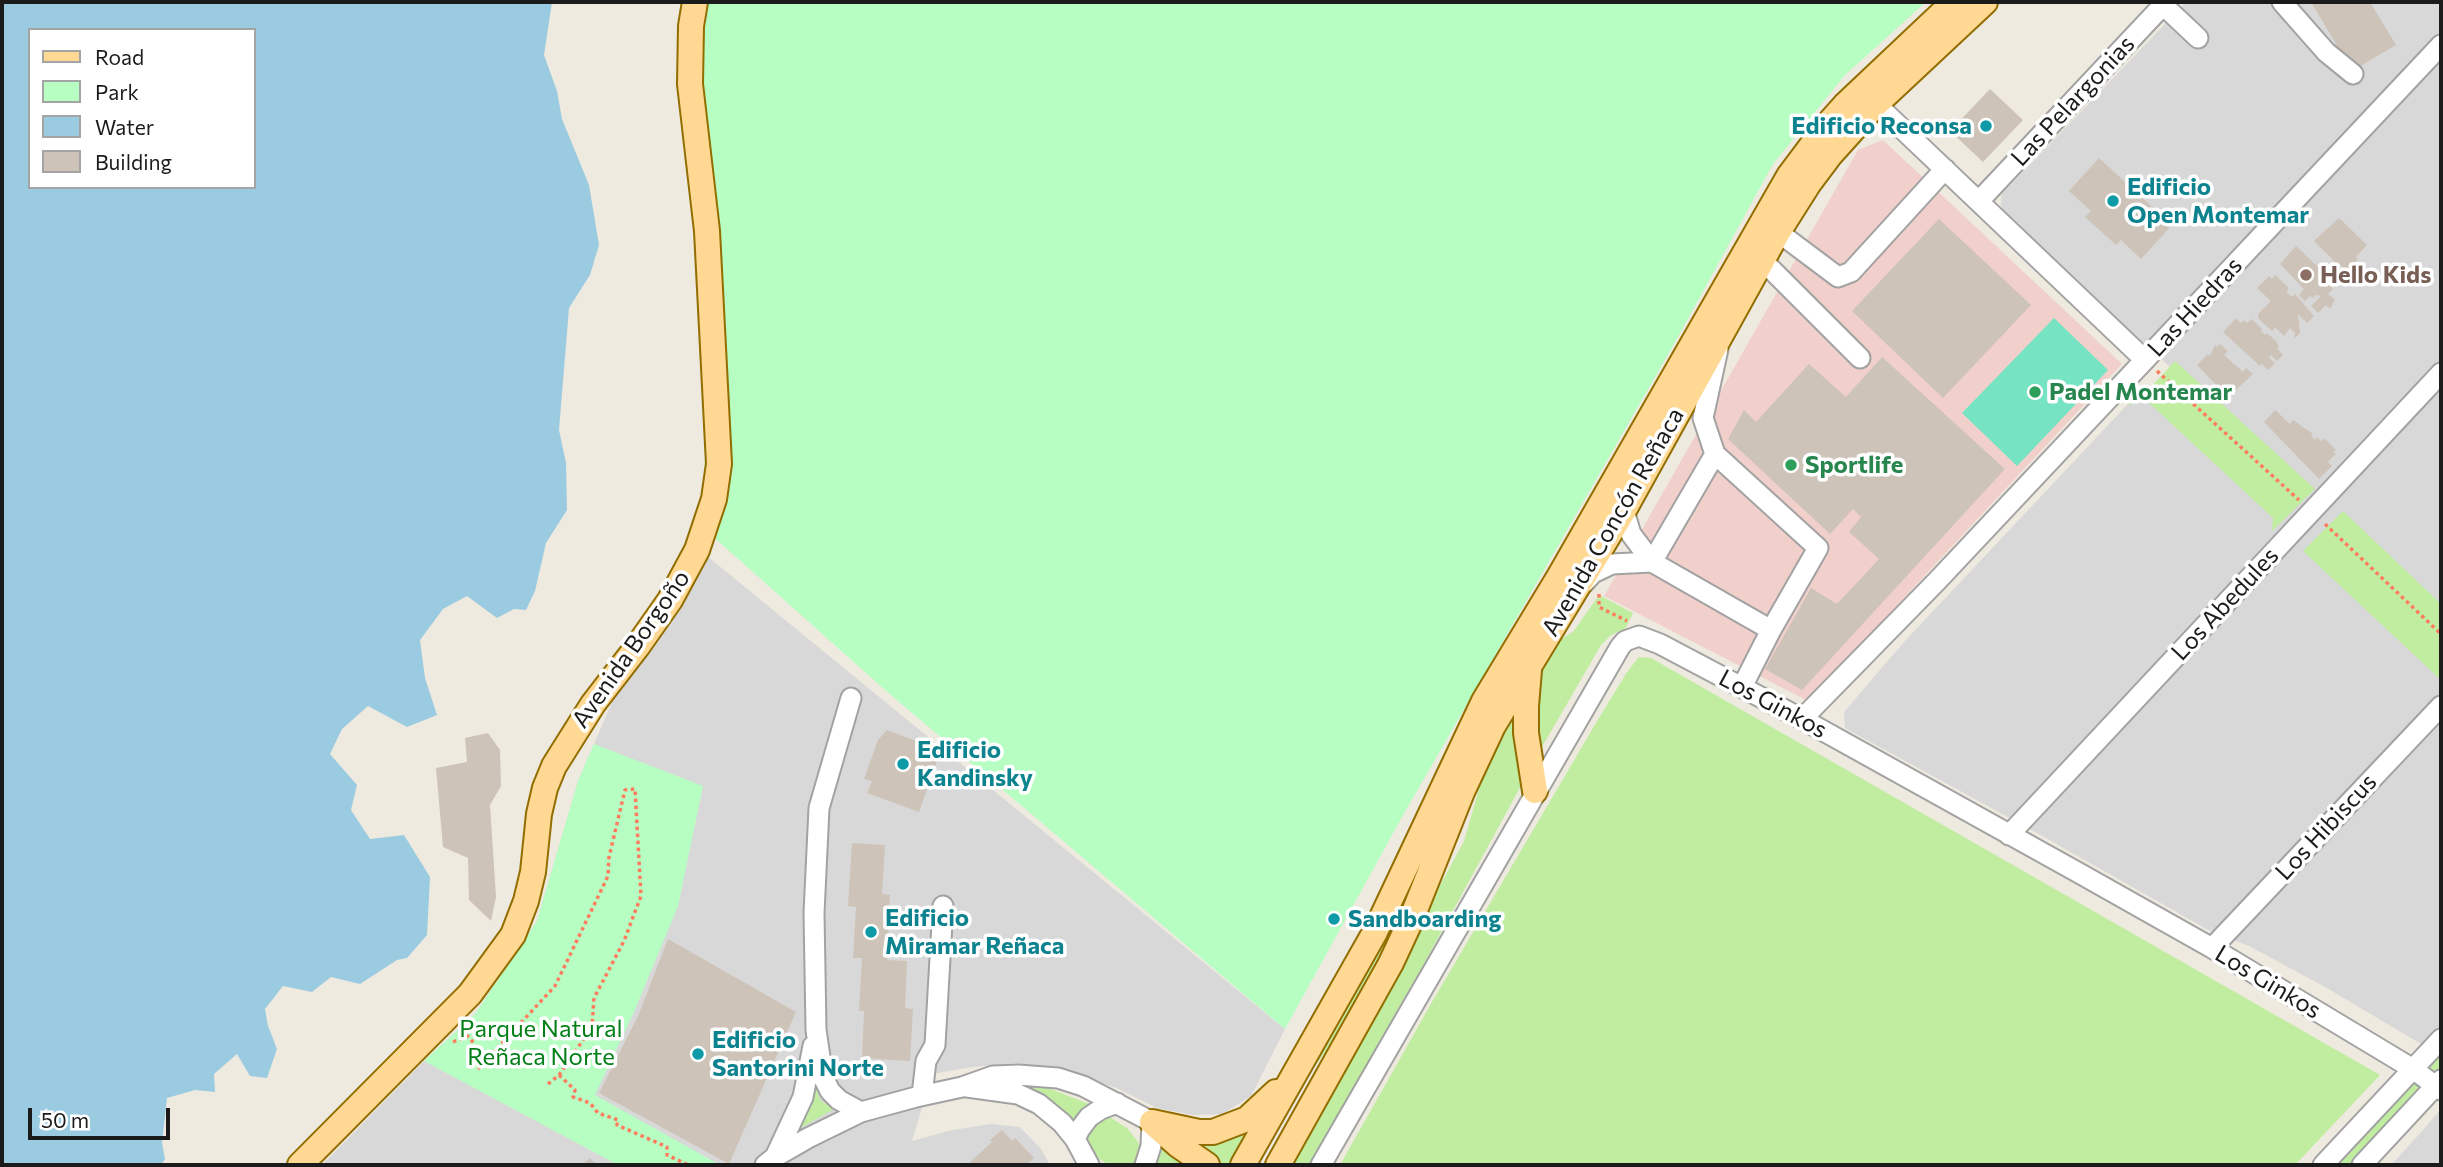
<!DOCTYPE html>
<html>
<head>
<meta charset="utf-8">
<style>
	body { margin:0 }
	#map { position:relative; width:2443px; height:1167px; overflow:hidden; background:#eeeadf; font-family:Commissioner,sans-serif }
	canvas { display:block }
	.frame { position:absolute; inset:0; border:4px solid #1b1b1b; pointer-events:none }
	.legend { position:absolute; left:28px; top:28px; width:228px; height:161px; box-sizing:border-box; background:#fff; border:2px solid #a4a4a4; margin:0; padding:9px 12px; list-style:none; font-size:21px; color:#1b1b1b }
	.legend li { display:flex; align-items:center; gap:14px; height:35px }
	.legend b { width:35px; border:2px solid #a4a4a4 }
	.scale { position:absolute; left:28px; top:1108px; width:142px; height:32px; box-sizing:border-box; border:4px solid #1b1b1b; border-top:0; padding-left:9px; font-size:21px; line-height:24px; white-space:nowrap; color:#1b1b1b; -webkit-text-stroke:5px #fff; paint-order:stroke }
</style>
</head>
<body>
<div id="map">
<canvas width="2443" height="1167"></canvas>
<div class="frame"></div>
<ul class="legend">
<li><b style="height:9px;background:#ffd993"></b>Road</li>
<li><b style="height:19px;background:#b6fec2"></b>Park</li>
<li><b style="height:19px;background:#9bcbe0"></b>Water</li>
<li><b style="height:19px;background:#cec3b8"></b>Building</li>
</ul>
<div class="scale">50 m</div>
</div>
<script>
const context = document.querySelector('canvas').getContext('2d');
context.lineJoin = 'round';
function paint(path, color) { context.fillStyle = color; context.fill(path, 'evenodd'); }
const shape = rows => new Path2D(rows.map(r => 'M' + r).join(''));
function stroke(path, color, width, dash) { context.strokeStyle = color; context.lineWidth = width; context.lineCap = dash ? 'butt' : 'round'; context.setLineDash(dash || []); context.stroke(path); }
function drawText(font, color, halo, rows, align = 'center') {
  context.font = font + ' Commissioner,sans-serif'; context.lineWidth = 7; context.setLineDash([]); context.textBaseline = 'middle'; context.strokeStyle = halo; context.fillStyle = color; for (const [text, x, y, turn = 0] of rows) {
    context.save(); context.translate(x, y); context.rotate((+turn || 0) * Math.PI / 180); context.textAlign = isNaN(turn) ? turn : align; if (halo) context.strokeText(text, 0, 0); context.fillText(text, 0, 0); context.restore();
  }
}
paint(shape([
	[2186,2,2441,2,2441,1056,2327,988,2249,946,2210,931,2037,833,1845,728,1844,712,1904,642,2127,405,2151,387,2170,367,2000,212,2002,194],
	[707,556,1285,1029,1251,1096,1222,1114,1193,1115,1157,1108,1117,1088,1061,1070,1015,1063,972,1067,932,1074,912,1141,952,1130,991,1124,1020,1127,1041,1149,1050,1165,322,1165,424,1061,475,1014,537,921,578,781,619,686],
	[2441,1109,2441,1165,2391,1165,2424,1129]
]), '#d9d8d8');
paint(shape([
	[1883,140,2122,364,1808,701,1604,596,1858,150]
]), '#f1d0cc');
paint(shape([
	[2175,361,2315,489,2272,531,2273,518,2146,400,2127,405,2151,387],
	[2343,511,2441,604,2441,680,2303,551],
	[1599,595,1633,613,1625,629,1611,635,1601,645,1535,759,1533,678,1554,643,1573,632],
	[1639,657,1651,658,2380,1075,2295,1165,1340,1165,1432,1002,1596,723,1627,672],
	[1517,704,1522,784,1425,962,1309,1165,1289,1165,1464,841,1483,775],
	[1420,865,1393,942,1346,1025,1308,1075,1378,952],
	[2441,1054,2441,1068,2350,1165,2337,1165],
	[814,1081,820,1100,834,1109,795,1131],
	[1020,1085,1043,1086,1092,1105,1073,1128],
	[1101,1118,1111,1118,1127,1128,1138,1142,1143,1155,1138,1165,1109,1165,1098,1158,1088,1145,1086,1133],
	[1250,1130,1232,1165,1220,1165,1177,1139],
	[1167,1147,1196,1165,1156,1165,1160,1150]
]), '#c0eda0');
paint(shape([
	[688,2,1926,2,1845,75,1773,164,1674,344,1402,817,1285,1029,885,690,698,523,703,498,705,456,697,232,680,114,679,85],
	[594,744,703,786,678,906,634,1012,595,1095,720,1165,618,1165,424,1061,475,1014,537,921,578,781]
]), '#b6fec2');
paint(shape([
	[2054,318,2108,370,2017,466,1962,413]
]), '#76e4c2');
paint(shape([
	[2,2,552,2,544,55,557,91,562,119,589,185,599,245,590,275,569,308,559,430,566,463,567,510,546,543,535,591,526,610,514,609,497,618,467,596,443,609,420,640,425,678,437,715,407,727,368,706,342,729,330,754,357,785,351,810,370,839,404,835,430,877,427,935,407,958,397,960,360,984,331,977,312,992,283,986,265,1009,268,1026,277,1049,267,1078,250,1076,237,1054,214,1074,215,1092,195,1090,167,1098,162,1143,165,1159,161,1165,2,1165],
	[30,30,254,30,254,187,30,187]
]), '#9bcbe0');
paint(shape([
	[2311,2,2370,2,2396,45,2352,71],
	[1990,89,2023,120,1983,162,1950,131],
	[2099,158,2172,225,2141,259,2121,240,2116,245,2085,217,2091,211,2069,191],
	[2339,218,2367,245,2356,257,2358,259,2347,271,2338,263,2337,264,2314,241],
	[1939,219,2031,305,1943,398,1852,311],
	[2296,246,2324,273,2326,271,2321,266,2324,262,2333,270,2327,279,2330,281,2328,284,2333,289,2328,294,2335,300,2330,309,2326,305,2318,313,2311,306,2321,296,2316,295,2313,298,2310,296,2305,301,2299,295,2304,289,2280,264],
	[2275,275,2288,287,2287,293,2292,297,2295,294,2314,316,2307,323,2298,314,2300,333,2294,339,2295,333,2290,328,2284,336,2275,327,2272,331,2259,319,2258,314,2271,301,2257,288,2269,276,2272,279],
	[2236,318,2241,323,2244,320,2247,323,2252,319,2262,329,2261,331,2265,335,2267,333,2276,341,2279,347,2277,348,2283,355,2277,361,2271,355,2269,358,2275,363,2268,370,2262,364,2260,366,2223,332],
	[2220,344,2228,351,2224,355,2243,372,2246,368,2253,374,2236,390,2232,386,2225,394,2197,365,2208,354,2210,356,2215,345,2217,347],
	[1882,357,2005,469,1802,690,1765,669,1811,588,1837,604,1879,559,1849,532,1861,517,1853,509,1830,534,1728,439,1744,410,1756,422,1809,364,1846,397],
	[2275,410,2290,424,2293,420,2313,434,2311,436,2315,440,2317,437,2321,441,2324,438,2336,450,2333,452,2336,454,2328,462,2332,466,2319,479,2264,422],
	[887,730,941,750,919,812,867,793,872,781,864,779,878,740],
	[488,733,500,750,501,786,490,805,496,897,491,921,469,900,468,858,443,847,436,768,467,762,465,738],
	[852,843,885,845,882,894,890,895,887,960,907,961,905,1008,913,1009,910,1061,862,1058,864,1011,859,1011,862,958,853,958,856,907,848,906],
	[668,939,796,1012,729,1164,599,1093,638,1016],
	[1002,1130,1012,1141,1015,1138,1034,1158,1026,1165,967,1165,992,1142,990,1140],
	[590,1158,597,1165,582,1165]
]), '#cec3b8');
const minor = shape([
	[2282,2,2326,52,2353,74],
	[2163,5,2198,38],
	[1876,104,2145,360],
	[1979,201,2166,2],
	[1778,232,1838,277,1851,272,1945,169],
	[1762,260,1860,358],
	[1715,454,1652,562,1771,630,1818,548,1715,454,1703,418,1718,349],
	[1621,501,1631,534,1652,562],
	[1584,583,1593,573,1612,564,1652,562],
	[1742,687,1771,630],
	[851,698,819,808,814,913,816,1030,823,1077,830,1091,839,1100,861,1112],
	[1802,719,1937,581,2441,45],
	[2009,835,2441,373],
	[2212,948,2441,706],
	[967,1087,1018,1094,1039,1104,1062,1123,1075,1139,1089,1165],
	[922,1095,926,1061,935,1045,943,906],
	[1075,1139,1080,1129,1089,1117,1101,1109,1117,1103],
	[775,1157,803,1097,813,1046],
	[765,1165,775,1157,808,1138,861,1112,916,1097,962,1087,993,1076,1018,1075,1058,1078,1083,1086,1152,1122,1151,1146,1145,1165],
	[1321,1165,1620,647,1625,641,1639,636,1660,644,1802,719,2079,873,2212,948,2413,1069,2441,1090],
	[2323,1165,2441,1039],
	[2362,1165,2441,1080]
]);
const major = shape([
	[1529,670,1526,706,1526,733,1535,791],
	[1152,1122,1199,1132,1213,1132,1247,1119,1276,1092],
	[1153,1123,1178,1145,1207,1165],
	[300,1165,470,994,513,935,526,901,533,872,539,814,545,788,554,766,593,704,637,647,670,600,697,550,714,499,719,464,707,231,690,84,691,26,695,2],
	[1243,1165,1375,932,1484,701,1559,577,1789,176,1828,124,1845,105,1954,2],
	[1278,1165,1391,963,1411,920,1462,792,1493,726,1624,510,1778,232,1809,183,1830,155,1876,104,1985,2]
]);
stroke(minor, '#a2a2a2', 23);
stroke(major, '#926d00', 28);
stroke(shape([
	[2157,371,2299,500],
	[2325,524,2441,634],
	[1599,594,1599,607,1627,621],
	[453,1042,468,1036,476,1046,469,1062,479,1056,479,1067],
	[478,1069,555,986,608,876,609,857,625,790,635,789,641,896,624,941,594,998,592,1027,559,1075,548,1084],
	[559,1075,575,1090,573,1097,590,1103,598,1113,618,1120,617,1125,667,1147,667,1155,688,1165]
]), '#ff7c5f', 3.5, [3.5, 3.5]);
stroke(minor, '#fff', 19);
stroke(major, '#ffd993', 24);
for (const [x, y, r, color] of [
	[1986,126,7,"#0f9aa8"],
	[2113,201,7,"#0f9aa8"],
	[2306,275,7,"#8d6e63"],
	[2035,392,7,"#2e9e5b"],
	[1791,465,7,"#2e9e5b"],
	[903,764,7,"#0f9aa8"],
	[1334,919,7,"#0f9aa8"],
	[871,932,7,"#0f9aa8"],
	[698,1054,7,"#0f9aa8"]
]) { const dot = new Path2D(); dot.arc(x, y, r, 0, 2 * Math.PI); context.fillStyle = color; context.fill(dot); stroke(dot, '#fff', 2.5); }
drawText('24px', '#1b1b1b', '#fff', [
	["Las Pelargonias",2073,101,-47],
	["Las Hiedras",2195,307,-47],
	["Avenida Concón Reñaca",1613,522,-60],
	["Los Abedules",2225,604,-47],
	["Avenida Borgoño",631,649,-55],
	["Los Ginkos",1773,704,28],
	["Los Hibiscus",2326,827,-47],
	["Los Ginkos",2268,982,31]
]);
drawText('bold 24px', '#0d838f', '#fff', [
	["Edificio Reconsa",1972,126,"right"],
	["Edificio",2127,187],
	["Open Montemar",2127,215],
	["Edificio",917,750],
	["Kandinsky",917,778],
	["Edificio",885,918],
	["Miramar Reñaca",885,946],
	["Sandboarding",1348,919],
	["Edificio",712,1040],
	["Santorini Norte",712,1068]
], 'left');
drawText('bold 24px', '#785e54', '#fff', [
	["Hello Kids",2320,275]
], 'left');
drawText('bold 24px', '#27864d', '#fff', [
	["Padel Montemar",2049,392],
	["Sportlife",1805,465]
], 'left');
drawText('24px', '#037f17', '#fff', [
	["Parque Natural",541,1029],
	["Reñaca Norte",541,1057]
]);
</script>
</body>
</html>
